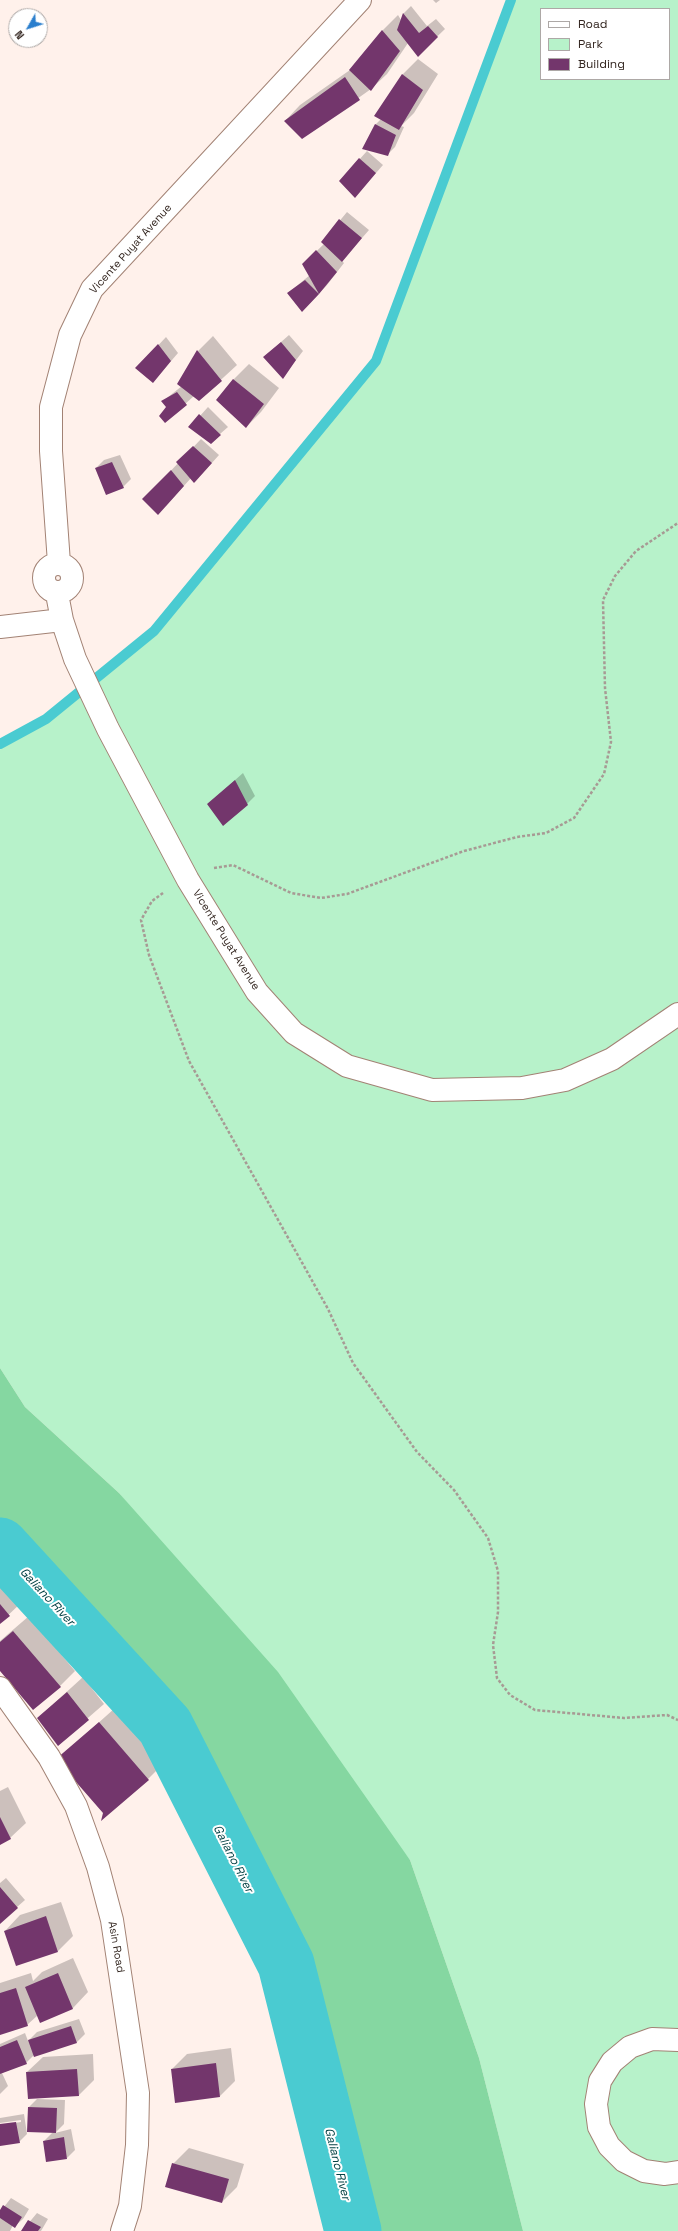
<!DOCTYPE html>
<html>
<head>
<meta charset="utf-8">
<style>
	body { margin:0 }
	#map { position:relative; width:678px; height:2231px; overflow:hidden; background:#fff1eb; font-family:"Space Grotesk",sans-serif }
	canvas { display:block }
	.legend { position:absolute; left:540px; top:8px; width:130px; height:72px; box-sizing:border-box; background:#fff; border:1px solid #ada8a6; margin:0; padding:5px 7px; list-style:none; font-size:12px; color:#332620 }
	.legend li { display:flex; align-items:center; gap:8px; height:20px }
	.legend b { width:20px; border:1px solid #ada8a6 }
	.north { position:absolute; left:8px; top:8px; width:40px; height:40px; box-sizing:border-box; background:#fff; border:1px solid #ada8a6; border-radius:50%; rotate:231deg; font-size:11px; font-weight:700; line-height:16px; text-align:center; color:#332620 }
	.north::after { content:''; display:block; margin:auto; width:14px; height:18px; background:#2a7ecd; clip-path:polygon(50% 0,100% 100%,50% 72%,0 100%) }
</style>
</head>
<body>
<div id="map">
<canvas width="678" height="2231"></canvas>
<ul class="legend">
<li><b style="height:5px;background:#fff"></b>Road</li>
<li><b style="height:11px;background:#b7f2ca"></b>Park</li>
<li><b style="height:11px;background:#73366c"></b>Building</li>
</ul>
<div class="north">N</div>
</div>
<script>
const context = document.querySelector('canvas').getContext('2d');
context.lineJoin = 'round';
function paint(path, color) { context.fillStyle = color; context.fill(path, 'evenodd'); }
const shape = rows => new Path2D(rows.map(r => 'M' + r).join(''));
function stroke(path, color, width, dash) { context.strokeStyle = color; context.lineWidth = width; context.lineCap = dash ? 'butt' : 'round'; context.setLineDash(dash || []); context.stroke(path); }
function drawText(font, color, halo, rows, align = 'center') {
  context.font = font + ' "Space Grotesk",sans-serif'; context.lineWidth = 4; context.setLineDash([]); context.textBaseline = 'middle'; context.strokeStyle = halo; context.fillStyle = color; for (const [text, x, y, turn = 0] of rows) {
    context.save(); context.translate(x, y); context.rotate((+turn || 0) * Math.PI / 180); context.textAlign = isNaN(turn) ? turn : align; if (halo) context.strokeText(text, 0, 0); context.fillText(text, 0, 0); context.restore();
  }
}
paint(shape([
	[511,0,678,0,678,2231,523,2231,479,2058,410,1860,119,1493,25,1407,0,1368,0,744,46,719,154,631,376,361],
	[541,9,669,9,669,79,541,79]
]), '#b7f2ca');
paint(shape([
	[0,1368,25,1407,119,1493,278,1672,410,1860,479,2058,523,2231,353,2231,286,1964,165,1726,0,1546]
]), '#85d7a1');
paint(shape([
	[433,0,440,0,436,3],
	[411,6,427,26,436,19,445,29,418,55,408,43,387,74,371,89,302,138,285,121,300,105,350,70,382,31,398,15,401,20,403,14],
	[418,59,438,74,414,113,401,126,404,127,395,147,387,155,375,125,381,119,376,116,403,74],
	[367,151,383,165,355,197,340,181],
	[347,212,369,230,342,261,344,263,327,285,310,303,288,293,310,275,303,264,324,244,322,242],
	[289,335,303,351,283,377,264,357],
	[213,336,237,365,199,400,194,396,165,422,168,407,163,401,182,386,178,384,198,351],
	[166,337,178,353,160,374,137,368],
	[249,364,279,388,261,412,246,427,233,380],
	[208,407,228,427,220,434,190,427],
	[201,439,219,455,202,474,195,482,191,478,166,506,144,499],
	[120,455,131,479,123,487,96,468,104,460],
	[243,773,255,796,247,804,208,804],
	[0,1571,24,1600,0,1623],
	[29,1616,75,1671,60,1686,0,1669,0,1641],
	[83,1677,104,1704,58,1744,38,1718],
	[115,1708,163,1764,148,1779,104,1813,58,1759],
	[8,1787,26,1823,10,1838,0,1844,0,1791],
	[6,1878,25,1900,0,1922,0,1883],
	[61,1902,73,1936,58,1951,17,1965,5,1931,20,1915],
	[73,1958,88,1992,73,2008,41,2021,38,2015,27,2025,0,2034,0,1983,31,1973,33,1981,42,1972],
	[79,2019,85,2034,77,2042,34,2055,26,2063,2,2073,8,2086,0,2094,0,2044,25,2033,28,2041,37,2032],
	[231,2048,235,2081,220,2096,172,2069,187,2054],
	[93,2054,94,2080,79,2095,27,2072,43,2057],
	[37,2099,65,2100,64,2124,55,2133,71,2129,75,2150,67,2158,44,2141,53,2132,29,2107],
	[24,2114,27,2134,19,2142,0,2145,0,2125,21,2122,21,2120,0,2123,0,2118],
	[189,2148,244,2164,237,2187,222,2202,173,2164],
	[11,2198,29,2209,23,2219,15,2226,13,2225,10,2231,0,2231,0,2212],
	[37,2213,48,2219,41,2231,22,2231]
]), '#0003');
stroke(shape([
	[0,744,46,719,154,631,376,361,511,0]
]), '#4acbd1', 10);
stroke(shape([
	[0,1546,165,1726,286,1964,353,2231]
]), '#4acbd1', 57);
paint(shape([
	[403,13,419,33,428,26,438,37,418,57,397,30],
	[382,30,400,51,371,91,349,70],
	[402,74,423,90,399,130,374,116],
	[345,77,360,100,302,139,284,121],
	[375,124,396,135,388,156,362,149],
	[359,158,376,173,355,198,339,181],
	[339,219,362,238,342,262,321,242],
	[316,250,337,272,319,294,302,264],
	[305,280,319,294,302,312,287,293],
	[281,342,296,360,283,379,263,357],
	[158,344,171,361,153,383,135,368],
	[197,350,222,381,199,401,177,384],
	[233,379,264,404,246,428,216,400],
	[177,392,187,405,165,423,159,416,166,407,161,401],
	[199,414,221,435,211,444,188,427],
	[193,446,212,463,194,483,176,462],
	[112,462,124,488,106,495,95,468],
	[171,470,184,486,158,515,142,499],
	[235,780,248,805,223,826,207,804],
	[0,1604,10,1616,0,1624],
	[13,1631,61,1687,33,1710,0,1671,0,1642],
	[67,1692,89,1720,58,1746,37,1718],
	[99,1722,149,1780,101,1821,103,1813,56,1759],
	[0,1817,11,1839,0,1845],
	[0,1887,18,1908,0,1924],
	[46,1916,58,1952,16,1966,4,1931],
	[58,1973,73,2009,40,2023,25,1987],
	[16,1988,28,2026,0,2035,0,1993],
	[71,2026,77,2043,34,2057,28,2040],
	[17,2040,27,2064,0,2074,0,2047],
	[216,2063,220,2097,175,2103,171,2069],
	[77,2069,79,2096,28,2099,26,2072],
	[28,2107,57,2108,56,2133,27,2132],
	[16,2122,20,2143,0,2146,0,2124],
	[64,2137,67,2159,46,2162,43,2141],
	[172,2163,229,2179,222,2203,165,2187],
	[3,2205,22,2217,15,2228,0,2218,0,2210],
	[28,2220,41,2227,38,2231,21,2231]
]), '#73366c');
const minor = shape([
	[59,563,51,451,51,407,70,335,92,289,360,0],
	'44 578a14 14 0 1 1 28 0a14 14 0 1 1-28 0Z',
	[57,594,62,620,75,659,108,729,188,880,257,992,294,1033,347,1066,432,1090,522,1088,565,1080,612,1059,678,1014],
	[0,627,62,620],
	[678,2040,652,2039,630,2047,612,2062,600,2081,596,2104,599,2127,609,2146,624,2161,644,2171,665,2174,678,2172]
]);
const secondary = shape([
	[0,1688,49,1757,76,1806,98,1867,112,1920,138,2093,137,2145,130,2206,122,2231]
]);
stroke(minor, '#a28274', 24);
stroke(secondary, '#a28274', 24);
stroke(shape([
	[214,868,233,865,291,893,321,898,347,894,464,851,517,837,546,833,574,818,604,774,611,742,605,688,603,600,615,576,636,551,678,523],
	[163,893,152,901,141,920,149,955,189,1061,328,1309,353,1363,417,1452,454,1490,488,1538,498,1571,498,1612,493,1645,497,1678,510,1695,535,1710,624,1718,667,1715,678,1720]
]), '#a79a94', 2.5, [3, 2]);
stroke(minor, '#fff', 22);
stroke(secondary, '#fff', 22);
drawText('11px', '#332620', '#fff', [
	["Vicente Puyat Avenue",131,249,-48],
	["Vicente Puyat Avenue",226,940,58],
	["Asin Road",116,1947,80]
]);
drawText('italic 12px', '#044144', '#fff', [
	["Galiano River",47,1597,47],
	["Galiano River",233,1859,63],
	["Galiano River",337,2164,76]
]);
</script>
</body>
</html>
